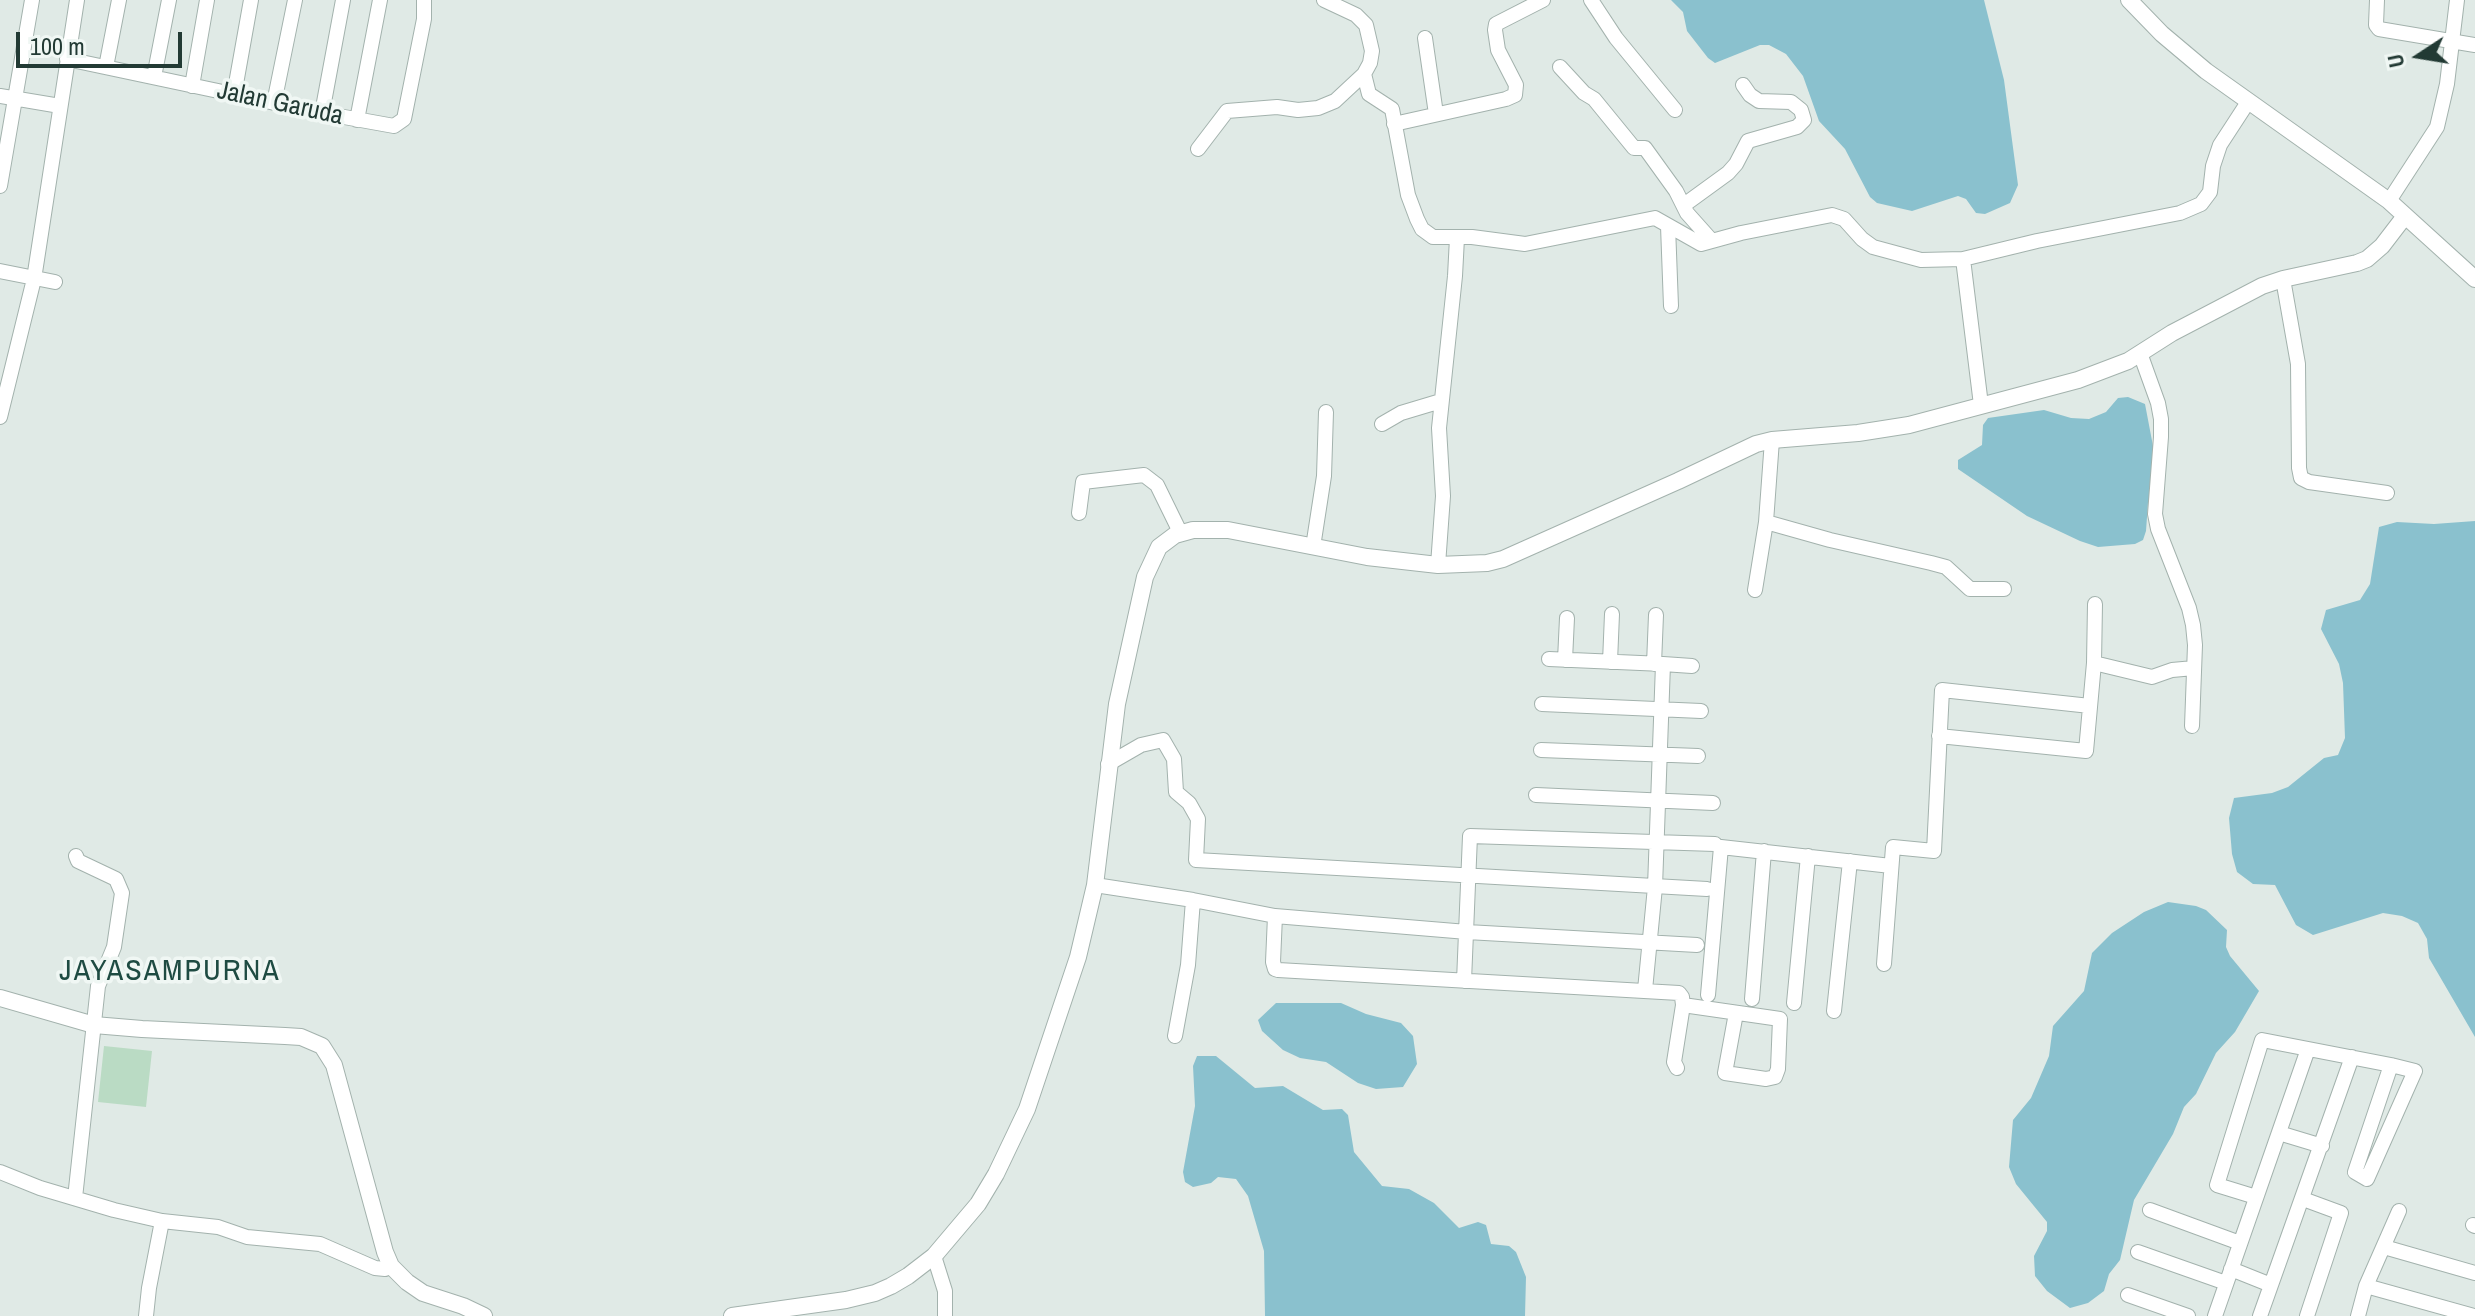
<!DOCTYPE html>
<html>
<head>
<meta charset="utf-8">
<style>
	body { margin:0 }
	#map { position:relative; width:2475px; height:1316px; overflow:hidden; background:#e0eae6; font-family:"Archivo Narrow",sans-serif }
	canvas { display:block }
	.north { position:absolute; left:2379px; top:16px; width:80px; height:80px; -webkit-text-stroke:6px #f0f7f4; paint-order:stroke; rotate:258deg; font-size:22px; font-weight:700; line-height:32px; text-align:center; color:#223a34 }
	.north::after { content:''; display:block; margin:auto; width:28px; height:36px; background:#223a34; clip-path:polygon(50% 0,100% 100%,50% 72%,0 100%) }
	.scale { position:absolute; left:16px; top:32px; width:166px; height:36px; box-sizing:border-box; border:4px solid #223a34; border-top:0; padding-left:10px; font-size:24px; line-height:28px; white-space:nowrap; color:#223a34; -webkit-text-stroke:6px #f0f7f4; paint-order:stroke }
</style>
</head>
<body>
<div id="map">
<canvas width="2475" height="1316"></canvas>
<div class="north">U</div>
<div class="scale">100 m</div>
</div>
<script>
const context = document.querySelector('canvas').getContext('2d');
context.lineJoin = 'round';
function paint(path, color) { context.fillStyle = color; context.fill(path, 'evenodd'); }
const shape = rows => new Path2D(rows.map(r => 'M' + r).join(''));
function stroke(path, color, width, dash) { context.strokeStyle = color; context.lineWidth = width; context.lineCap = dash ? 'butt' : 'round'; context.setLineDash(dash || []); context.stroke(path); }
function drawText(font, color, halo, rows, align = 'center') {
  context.font = font + ' "Archivo Narrow",sans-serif'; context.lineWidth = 7; context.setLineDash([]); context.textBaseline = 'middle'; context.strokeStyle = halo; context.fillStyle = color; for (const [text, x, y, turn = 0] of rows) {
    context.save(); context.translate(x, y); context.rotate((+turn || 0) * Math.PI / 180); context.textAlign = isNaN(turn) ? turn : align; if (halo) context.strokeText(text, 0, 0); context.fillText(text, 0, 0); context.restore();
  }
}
paint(shape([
	[104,1046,152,1051,146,1107,98,1102]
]), '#badbc4');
paint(shape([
	[1671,0,1984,0,2004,80,2018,185,2010,203,1985,214,1976,213,1966,199,1958,196,1912,211,1877,203,1870,197,1845,149,1819,121,1803,76,1786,54,1769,45,1760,45,1715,63,1708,58,1687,31,1683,12],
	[2128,397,2145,404,2157,467,2148,503,2146,531,2143,540,2135,544,2098,547,2080,541,2027,516,1958,469,1958,460,1982,445,1983,425,1988,418,2044,410,2071,418,2089,419,2106,412,2118,398],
	[2475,521,2475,1037,2429,958,2427,939,2418,923,2402,916,2383,913,2313,935,2296,925,2275,885,2253,884,2237,872,2232,854,2229,818,2234,798,2272,793,2288,787,2324,758,2338,755,2345,738,2343,683,2339,664,2321,629,2326,610,2360,600,2370,584,2379,527,2397,522,2434,524],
	[2168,902,2196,906,2206,910,2227,930,2226,947,2230,956,2259,991,2235,1032,2216,1053,2196,1094,2184,1107,2173,1134,2134,1200,2120,1260,2109,1274,2104,1291,2088,1303,2070,1308,2047,1291,2035,1276,2034,1256,2047,1231,2047,1222,2016,1184,2009,1167,2013,1120,2031,1098,2049,1056,2053,1026,2084,991,2092,953,2112,933,2144,912],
	[1276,1003,1341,1003,1366,1014,1401,1023,1413,1036,1417,1064,1403,1087,1376,1089,1358,1083,1326,1062,1300,1058,1283,1050,1262,1031,1258,1020],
	[1197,1056,1216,1056,1255,1088,1283,1086,1323,1110,1342,1109,1348,1115,1354,1152,1382,1186,1409,1189,1434,1203,1459,1228,1478,1222,1486,1225,1491,1244,1509,1246,1516,1252,1526,1277,1525,1316,1265,1316,1264,1251,1248,1196,1236,1179,1218,1177,1211,1183,1193,1187,1185,1182,1183,1172,1195,1106,1193,1066]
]), '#8ac1ce');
const minor = shape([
	[1591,0,1616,38,1675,110],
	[2377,0,2376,25,2379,29,2475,45],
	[1425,38,1436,114],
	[67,59,322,113,394,126,404,119,424,19,424,0],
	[106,67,119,0],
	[1560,67,1584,93,1594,99,1634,148,1645,148,1676,191,1687,213,1712,241],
	[1364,74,1369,94,1392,109,1408,195,1417,219,1422,229,1433,237,1472,237,1525,244,1655,218,1701,244,1741,233,1832,215,1844,219,1862,239,1873,247,1921,260,1963,259,2037,241,2180,213,2201,204,2210,192,2213,166,2220,145,2248,102],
	[154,77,169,0],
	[192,86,207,0],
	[234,95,251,0],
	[0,96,60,106],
	[274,103,295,0],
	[322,113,343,0],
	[357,120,380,0],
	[1394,124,1506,99,1515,95,1516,85,1498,50,1495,30,1496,24,1543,0],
	[1198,149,1227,111,1277,107,1298,110,1318,108,1335,101,1364,74,1370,63,1372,51,1366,25,1356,15,1324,0],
	[0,186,32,0],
	[2389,201,2437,127,2447,84,2457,0],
	[1684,205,1728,173,1736,164,1748,141,1797,127,1804,120,1801,110,1791,102,1759,101,1750,95,1743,85],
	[1668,226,1671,306],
	[1963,259,1981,405],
	[0,271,55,282],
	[2283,279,2298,364,2299,468,2301,478,2309,482,2387,493],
	[2140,353,2158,403,2161,419,2161,437,2155,514,2158,529,2189,608,2193,625,2195,645,2192,726],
	[0,417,34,279,77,0],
	[1382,424,1401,413,1441,401],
	[1079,513,1083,482,1144,475,1157,485,1180,532],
	[1766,522,1830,540,1931,563,1946,567,1970,589,2004,589],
	[1313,547,1324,476,1326,412],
	[1438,565,1443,496,1439,428,1455,276,1457,238],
	[1755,590,1766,522,1772,440],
	[2095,604,2094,663,2152,677,2172,670,2194,668],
	[1549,659,1663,664],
	[1565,660,1567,618],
	[1610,662,1612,614],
	[1654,664,1656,615],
	[1542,704,1701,711],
	[1939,736,2086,751,2094,663],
	[1541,750,1698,756],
	[1108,764,1141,745,1163,740,1174,759,1176,792,1189,803,1198,819,1196,860,1707,889],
	[1536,795,1713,803],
	[1095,885,1193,900,1275,916,1467,932,1697,945],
	[1275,916,1273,962,1275,969,1278,970,1679,993,1682,997,1683,1005,1674,1062,1677,1068],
	[1884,964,1893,847,1934,851,1942,690,2090,706],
	[1464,981,1470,836,1715,844],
	[1645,990,1655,887,1663,664,1692,666],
	[1708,995,1721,847,1891,866],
	[1752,999,1764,851],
	[1794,1003,1808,856],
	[1683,1005,1780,1019,1778,1069,1775,1077,1766,1079,1725,1073,1736,1013],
	[1834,1011,1850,861],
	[1175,1036,1188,965,1193,900],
	[2279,1133,2322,1146],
	[0,1172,40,1188,114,1210,162,1221,218,1227,247,1237,320,1244,375,1268,385,1269,391,1266],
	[2256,1197,2217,1185,2262,1040,2391,1065,2415,1071,2367,1179,2355,1172,2391,1065],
	[75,1198,98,986,114,947,122,893,116,879,78,861,76,856],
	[2303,1199,2341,1213,2307,1316],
	[2150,1210,2240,1243],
	[2473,1225,2475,1226],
	[2384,1247,2475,1273],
	[2138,1252,2226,1283],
	[934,1256,945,1291,945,1316],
	[2231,1269,2271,1285],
	[2366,1286,2474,1316],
	[2128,1295,2188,1316],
	[146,1316,149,1288,162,1221],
	[2215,1316,2308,1049],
	[2260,1316,2352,1057],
	[2358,1316,2366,1286,2399,1211]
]);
const tertiary = shape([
	[2129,0,2162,34,2206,71,2389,201,2475,279],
	[0,998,94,1025,142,1029,285,1036,301,1037,322,1046,334,1065,385,1252,391,1266,407,1282,423,1293,463,1306,484,1316],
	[732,1316,846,1300,875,1293,891,1286,908,1276,934,1256,978,1204,996,1174,1027,1109,1078,957,1095,885,1117,704,1145,577,1159,547,1175,535,1193,530,1228,530,1367,557,1438,565,1487,563,1503,559,1678,481,1756,444,1772,440,1858,433,1909,425,2078,380,2128,361,2172,333,2262,286,2283,279,2357,263,2367,259,2382,246,2405,216]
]);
stroke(minor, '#a3b2ad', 16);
stroke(tertiary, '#a3b2ad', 18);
stroke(minor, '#fff', 14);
stroke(tertiary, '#fff', 16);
drawText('26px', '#223a34', '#f0f7f4', [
	["Jalan Garuda",280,104,12]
]);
context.letterSpacing = '2px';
drawText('30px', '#1e4b42', '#f0f7f4', [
	["JAYASAMPURNA",170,972]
]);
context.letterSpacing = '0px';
</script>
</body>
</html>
